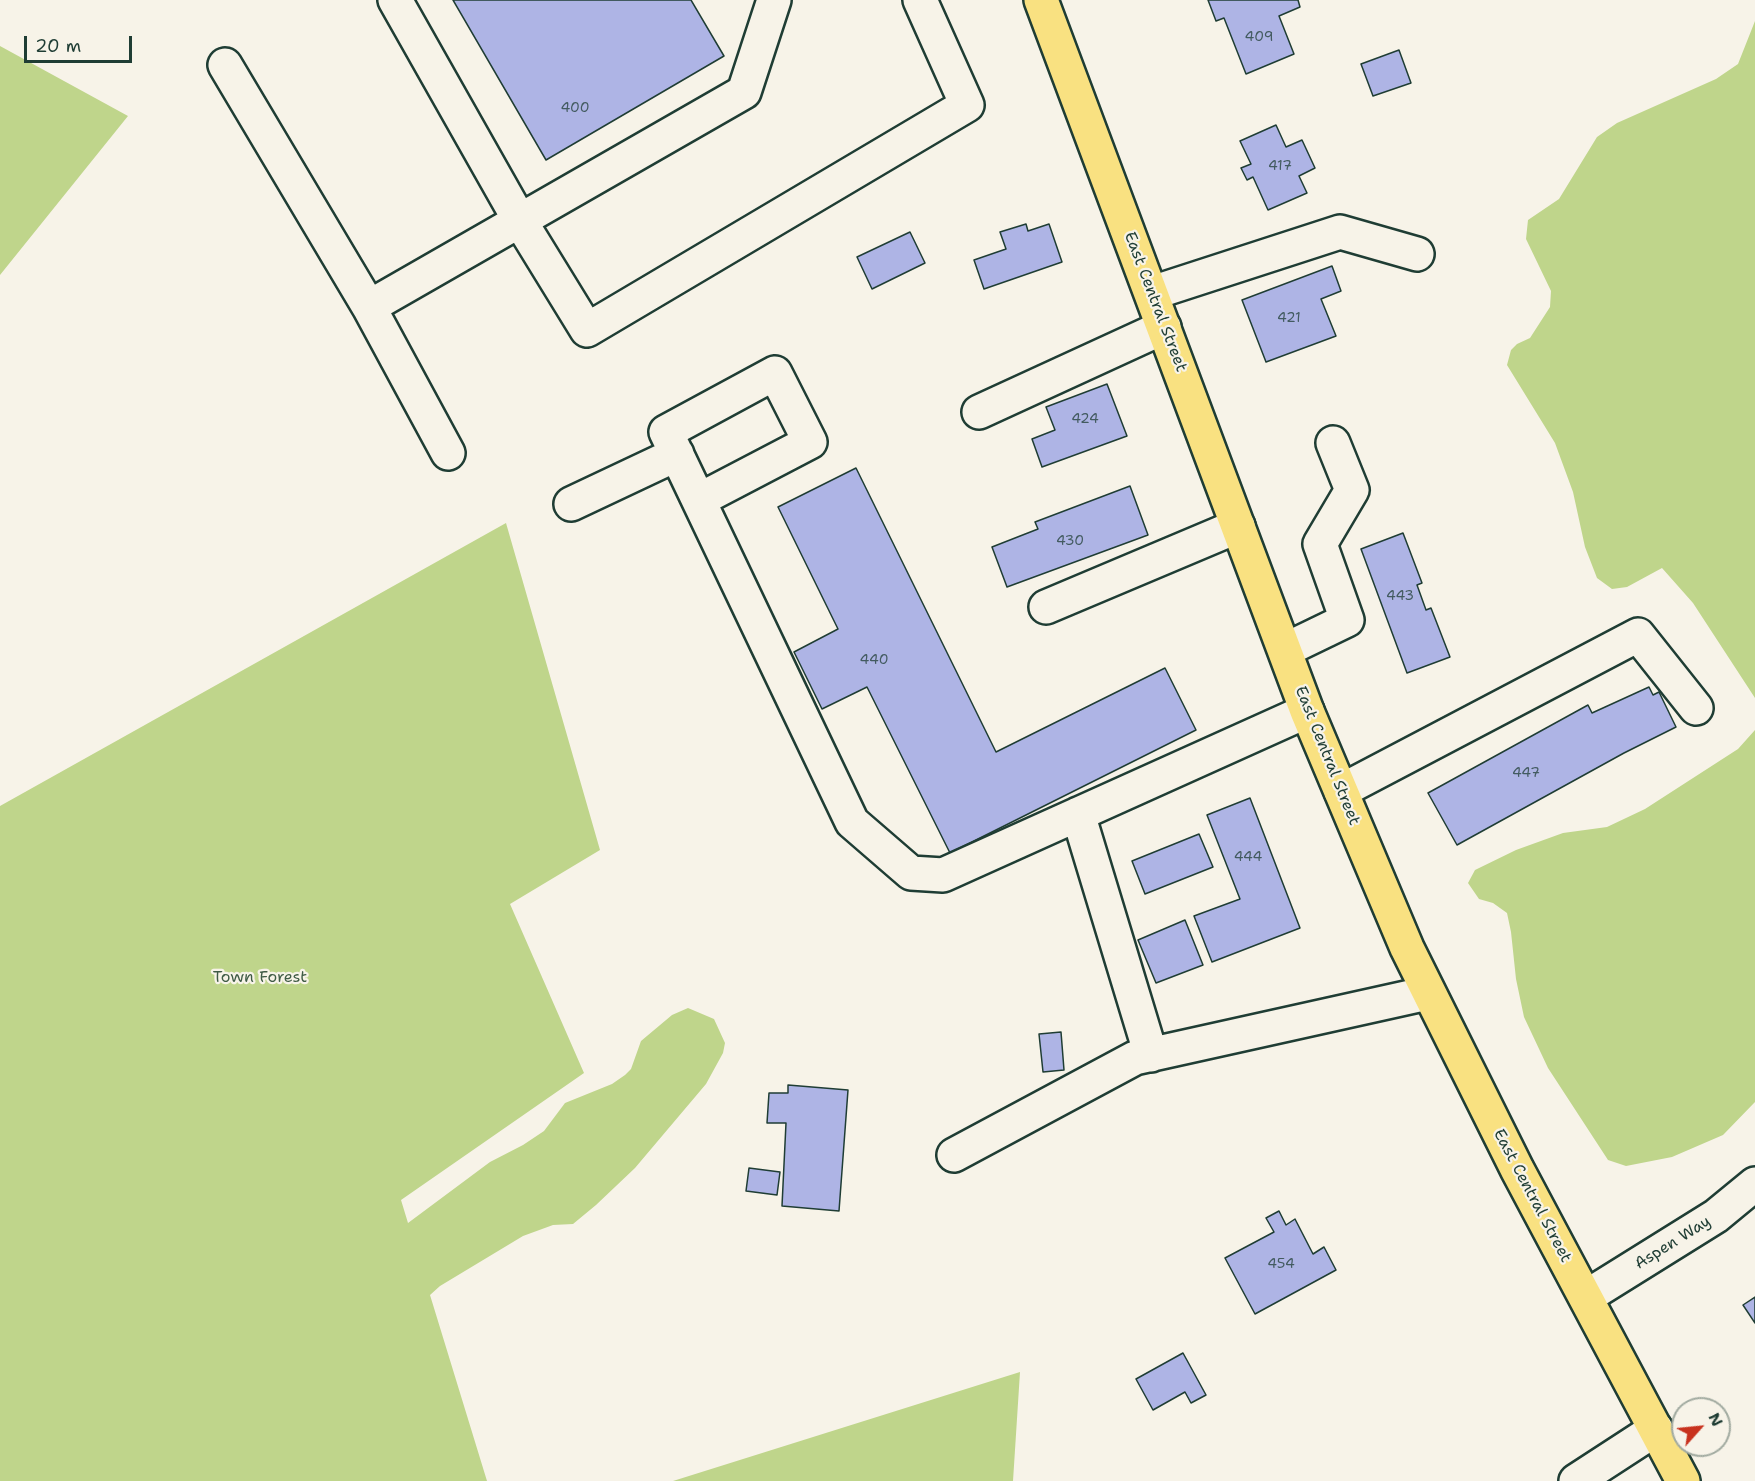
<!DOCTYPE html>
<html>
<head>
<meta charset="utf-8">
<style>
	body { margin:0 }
	#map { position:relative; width:1755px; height:1481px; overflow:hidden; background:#f7f3e8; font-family:"Shantell Sans",sans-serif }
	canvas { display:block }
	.north { position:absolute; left:1671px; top:1397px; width:60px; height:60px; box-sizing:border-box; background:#f7f3e8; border:2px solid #a1aaa0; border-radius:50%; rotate:63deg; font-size:16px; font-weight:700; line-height:24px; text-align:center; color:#1f3d34 }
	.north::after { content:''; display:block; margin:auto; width:21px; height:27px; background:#c8321e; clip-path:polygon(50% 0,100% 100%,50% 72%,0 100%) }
	.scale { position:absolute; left:24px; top:36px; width:108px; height:27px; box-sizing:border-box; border:3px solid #1f3d34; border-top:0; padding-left:8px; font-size:18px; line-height:21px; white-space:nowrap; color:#1f3d34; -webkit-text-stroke:4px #f7f3e8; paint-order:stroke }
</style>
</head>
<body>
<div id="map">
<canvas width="1755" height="1481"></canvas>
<div class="north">N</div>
<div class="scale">20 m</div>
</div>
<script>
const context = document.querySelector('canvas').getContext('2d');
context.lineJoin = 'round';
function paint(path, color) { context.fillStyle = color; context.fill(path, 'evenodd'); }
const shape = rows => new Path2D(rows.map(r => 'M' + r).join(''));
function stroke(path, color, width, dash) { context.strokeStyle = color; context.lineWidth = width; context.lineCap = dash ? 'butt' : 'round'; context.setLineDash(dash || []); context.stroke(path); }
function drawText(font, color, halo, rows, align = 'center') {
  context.font = font + ' "Shantell Sans",sans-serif'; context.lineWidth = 4.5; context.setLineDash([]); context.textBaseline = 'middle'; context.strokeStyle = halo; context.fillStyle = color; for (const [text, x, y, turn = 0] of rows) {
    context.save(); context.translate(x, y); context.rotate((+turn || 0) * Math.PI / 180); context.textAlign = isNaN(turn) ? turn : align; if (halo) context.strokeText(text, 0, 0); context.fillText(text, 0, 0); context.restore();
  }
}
paint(shape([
	[1755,21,1755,698,1693,603,1662,568,1627,587,1612,589,1597,578,1585,547,1573,492,1555,443,1507,365,1511,350,1517,344,1530,338,1550,307,1551,291,1526,239,1528,220,1559,199,1597,137,1617,123,1716,79,1738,64],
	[0,46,128,116,0,275],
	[506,523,600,850,510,904,584,1073,401,1200,408,1223,490,1162,523,1145,544,1131,565,1103,612,1084,625,1075,631,1069,641,1041,672,1015,688,1008,714,1019,725,1043,723,1053,706,1084,635,1168,596,1205,573,1224,553,1225,523,1236,440,1286,430,1295,487,1481,0,1481,0,806],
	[1755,730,1755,1102,1723,1135,1672,1157,1626,1166,1608,1160,1548,1068,1524,1017,1516,979,1511,932,1507,913,1493,903,1479,899,1468,883,1475,870,1516,850,1563,833,1607,827,1645,809,1738,749],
	[1020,1372,1013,1481,673,1481]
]), '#bfd58b');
const building = shape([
	[453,0,691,0,724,56,546,160,453,0],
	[1208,0,1298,0,1300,7,1279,16,1294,54,1246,74,1224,18,1216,21,1208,0],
	[1399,50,1411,83,1373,96,1361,64,1399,50],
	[1276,125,1286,147,1302,140,1315,168,1299,176,1307,193,1268,210,1253,177,1247,180,1241,168,1251,164,1240,141,1276,125],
	[1026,224,1028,231,1049,224,1062,262,984,289,974,260,1006,249,1000,232,1026,224],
	[910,232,925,263,872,289,857,257,910,232],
	[1332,266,1341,291,1321,299,1336,336,1266,362,1242,300,1332,266],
	[1107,384,1127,436,1042,467,1032,439,1055,430,1046,407,1107,384],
	[856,468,996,752,1165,668,1196,730,950,853,867,687,822,709,794,652,838,629,778,507,856,468],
	[1130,486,1148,535,1007,587,992,547,1038,529,1035,522,1130,486],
	[1403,533,1422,583,1417,585,1426,610,1431,608,1450,657,1407,673,1361,549,1403,533],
	[1649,687,1653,695,1659,692,1676,727,1624,753,1457,845,1428,793,1588,705,1592,713,1649,687],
	[1250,798,1300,928,1212,962,1194,916,1240,899,1207,815,1250,798],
	[1199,834,1213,867,1145,894,1132,861,1199,834],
	[1185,920,1203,965,1156,983,1138,940,1185,920],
	[1061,1032,1064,1070,1043,1072,1039,1034,1061,1032],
	[788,1085,848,1090,839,1211,782,1206,786,1123,767,1123,769,1093,788,1093,788,1085],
	[749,1168,780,1172,777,1195,746,1191,749,1168],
	[1279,1211,1286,1225,1295,1219,1313,1254,1324,1247,1336,1270,1255,1314,1225,1258,1274,1232,1266,1218,1279,1211],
	[1755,1297,1755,1323,1743,1305,1755,1297],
	[1183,1353,1206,1395,1191,1403,1185,1392,1153,1410,1136,1379,1183,1353]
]);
paint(building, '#aeb4e5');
stroke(building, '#1f3d34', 1.5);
const minor = shape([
	[395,0,520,221,587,330,967,105,920,0],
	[225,65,369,307,744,92,774,0],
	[1152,293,1340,232,1417,254],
	[369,307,448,453],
	[979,412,1164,327],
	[699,500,810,442,775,373,666,432,852,822,911,873,943,875,1307,711],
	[571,504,677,454],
	[1046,607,1238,526],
	[1285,650,1347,620,1320,544,1352,490,1333,443],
	[1341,791,1638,635,1696,708],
	[1078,814,1151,1055],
	[954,1155,1135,1058,1428,993],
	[1586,1297,1716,1216,1755,1184],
	[1576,1481,1656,1429]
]);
const major = shape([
	[1041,0,1307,711,1407,948,1517,1169,1683,1481]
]);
stroke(minor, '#1f3d34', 38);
stroke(major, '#1f3d34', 38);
stroke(minor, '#f7f3e8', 33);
stroke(major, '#f9e181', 33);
drawText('14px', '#435b60', null, [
	["409",1259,37],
	["400",575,108],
	["417",1280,166],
	["421",1289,318],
	["424",1085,419],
	["430",1070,541],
	["443",1400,596],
	["440",874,660],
	["447",1526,773],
	["444",1248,857],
	["454",1281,1264]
]);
drawText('16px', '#1f3d34', '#f7f3e8', [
	["East Central Street",1155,302,69],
	["East Central Street",1327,756,68],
	["East Central Street",1532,1196,62],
	["Aspen Way",1673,1243,-32]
]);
drawText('16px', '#3f5b45', '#f7f3e8', [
	["Town Forest",260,978]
]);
</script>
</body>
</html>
